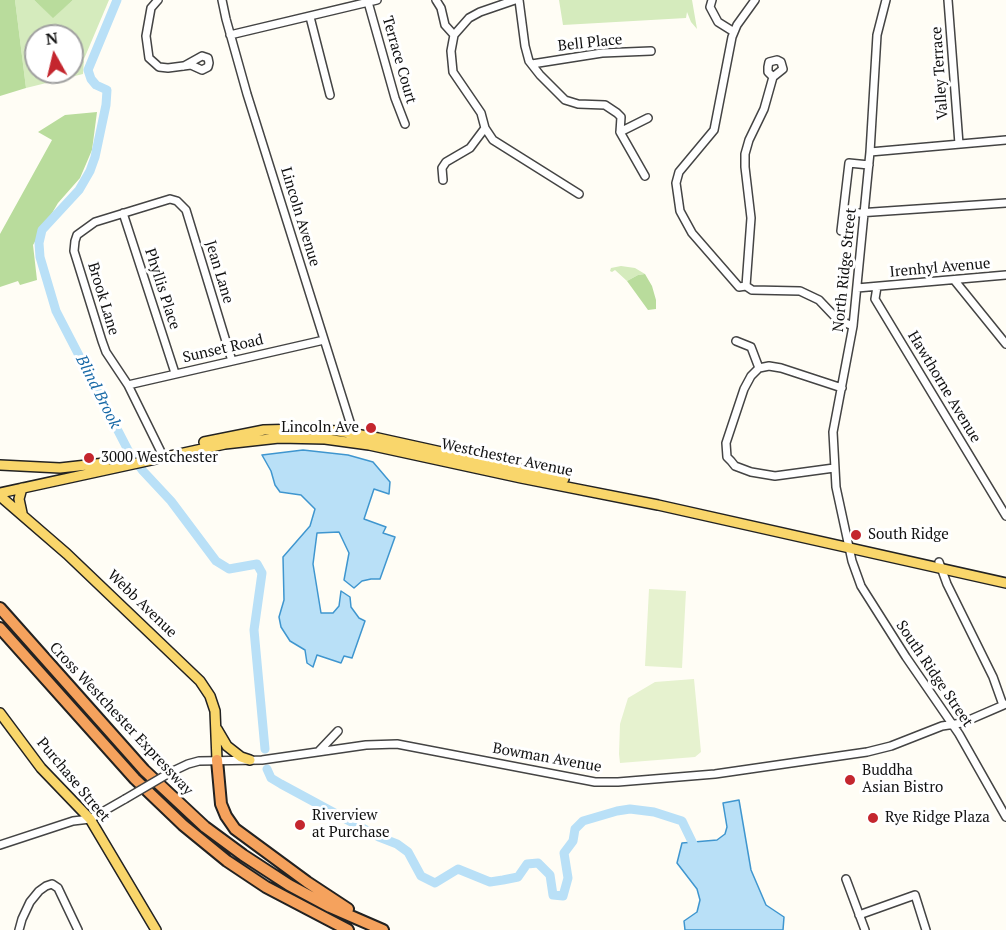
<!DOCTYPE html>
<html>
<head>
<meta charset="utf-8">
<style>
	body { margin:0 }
	#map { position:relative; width:1006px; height:930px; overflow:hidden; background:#fffdf5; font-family:"PT Serif",serif }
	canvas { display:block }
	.north { position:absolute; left:24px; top:24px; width:60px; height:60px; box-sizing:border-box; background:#fff; border:2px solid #a0a0a0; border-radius:50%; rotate:352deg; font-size:16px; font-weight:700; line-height:24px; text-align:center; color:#111 }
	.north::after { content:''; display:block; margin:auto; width:21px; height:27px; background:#c4262e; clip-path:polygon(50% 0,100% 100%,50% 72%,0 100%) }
</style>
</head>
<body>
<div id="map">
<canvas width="1006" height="930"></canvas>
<div class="north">N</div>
</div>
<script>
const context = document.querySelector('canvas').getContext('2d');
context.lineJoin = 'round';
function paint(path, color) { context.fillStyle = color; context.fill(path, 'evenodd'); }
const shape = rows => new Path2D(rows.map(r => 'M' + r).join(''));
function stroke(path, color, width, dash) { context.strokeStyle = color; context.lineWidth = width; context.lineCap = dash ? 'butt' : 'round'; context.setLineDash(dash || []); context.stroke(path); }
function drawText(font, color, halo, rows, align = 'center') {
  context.font = font + ' "PT Serif",serif'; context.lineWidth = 6; context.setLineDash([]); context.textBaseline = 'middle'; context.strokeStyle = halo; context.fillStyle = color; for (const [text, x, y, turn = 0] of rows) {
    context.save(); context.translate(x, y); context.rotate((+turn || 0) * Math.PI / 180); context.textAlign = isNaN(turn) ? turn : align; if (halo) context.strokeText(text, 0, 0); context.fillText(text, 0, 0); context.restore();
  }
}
paint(shape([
	[15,0,34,0,53,17,73,0,109,0,84,59,83,74,26,88],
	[36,36,72,36,72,72,36,72],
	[559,0,692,0,697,29,691,22,687,12,686,18,563,25],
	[621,266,635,268,645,274,638,275,627,281,615,270,612,272,610,271,611,268]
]), '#d5ebbd');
paint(shape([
	[0,0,15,0,26,88,0,96],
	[34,0,73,0,53,18],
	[97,112,92,150,80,178,58,203,33,245,37,280,20,285,18,281,0,287,0,234,52,140,38,132,65,115],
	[645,274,652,286,656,300,656,309,648,310,627,281,638,275]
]), '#b9dc9c');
paint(shape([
	[649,589,686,591,682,668,645,666],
	[694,679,701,752,695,757,620,763,619,754,620,724,628,698,655,682]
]), '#e6f2cf');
const water = shape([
	[303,450,348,455,373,462,390,482,389,494,374,489,364,519,386,527,383,533,395,537,380,579,371,579,362,581,354,588,344,580,349,553,339,532,317,533,313,564,321,613,333,613,339,606,341,591,350,597,351,607,359,618,365,621,352,658,344,656,341,663,317,655,313,667,307,663,305,650,290,641,281,627,279,617,284,600,283,557,310,526,315,509,301,495,280,492,275,485,271,471,262,455,303,450],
	[739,800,751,870,766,905,784,917,783,930,685,930,684,921,697,912,700,900,697,889,677,863,682,843,717,840,725,834,727,827,723,803,739,800]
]);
paint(water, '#b9e0f7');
stroke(water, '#3f96cf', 1.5);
stroke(shape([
	[117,0,88,70,91,79,96,85,107,90,106,105,95,157,90,171,79,190,42,230,39,243,40,257,56,311,129,452,143,471,171,501,216,561,229,569,257,564,262,573,254,630,265,749],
	[267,769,271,778,281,784,379,837,397,844,408,852,421,876,435,883,458,869,490,882,503,880,518,877,527,864,538,863,550,875,553,895,563,896,568,878,564,853,573,841,575,829,583,821,617,811,630,809,654,812,682,821,697,852]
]), '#b9e0f7', 9);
const minor = shape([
	[158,0,151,8,146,36,149,58,159,67,168,68,191,65,202,70,208,67,209,63,208,58,202,56,184,66],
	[222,0,226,19,247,94,350,422,350,437],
	[436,0,441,8,445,25,454,35],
	[515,0,480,12,469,18,454,35,451,51,453,72,481,113,485,128,493,140,579,194],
	[519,0,525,46,529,61,540,75,565,100,578,104,605,105,617,113,621,117,620,132,645,176],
	[712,0,710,7,718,22,734,32],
	[755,0,737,25,732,37,714,130,679,172,676,183,680,211,692,233,739,287,746,286,752,290,800,291,819,300,838,320,853,326],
	[886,0,877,35,870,152,853,326,833,432,836,487,852,561,861,586,906,657,959,734,1006,817],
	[948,0,959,144],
	[368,2,395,98,405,124],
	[310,17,330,95],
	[230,35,377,0],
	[532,64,602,53,651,51],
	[620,132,648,118],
	[870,152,1006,140],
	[443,180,442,168,446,162,470,148,485,128],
	[123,213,175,373],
	[843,214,1006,203],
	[841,231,849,163,869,165],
	[955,281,1006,344],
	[746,286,751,218,745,167,745,154,749,140,764,109,773,77,783,69,781,62,777,60,769,62,768,67,768,72,773,77],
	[877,287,875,299,1006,516],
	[857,288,1006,275],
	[736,341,751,347,759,368],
	[128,385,324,340],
	[163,456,128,385,106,352,102,341,74,251,75,241,77,235,95,222,170,199,177,201,186,210,232,361],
	[834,468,775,476,751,472,735,466,731,461,727,457,726,443,744,389,751,376,759,368,769,366,781,368,842,388],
	[939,562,947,584,993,677,1003,705],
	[319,751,338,731],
	[171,772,188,764,199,761,262,760,366,745,397,744,595,782,618,782,715,774,867,752,891,746,942,726,962,723,1006,704],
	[0,845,73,821,90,819,125,799],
	[846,879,865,930],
	[859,915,915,895,926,930],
	[19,930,22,919,30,902,39,891,46,886,52,884,58,888,78,930]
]);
const major = shape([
	[204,442,264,430,301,429,338,431,378,438,564,479],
	[0,465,60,468,105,463],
	[0,493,225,444,279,438,325,439,369,445,521,478,658,505,1006,583],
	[0,496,67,554,200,681,210,696,215,711,217,760],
	[22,513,19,499,22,488],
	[0,713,41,768,90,819,156,930],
	[217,729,227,746,241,757,250,760]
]);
const highway = shape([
	[0,608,144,770,205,827,243,855,289,885,330,907,383,930],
	[0,628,135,779,183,825,227,861,266,887,348,930],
	[217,760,221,804,226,816,235,829,307,882,348,909]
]);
stroke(minor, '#444', 10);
stroke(major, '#222', 12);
stroke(highway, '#222', 14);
stroke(minor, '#fff', 7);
stroke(major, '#f9d66b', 9);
stroke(highway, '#f5a25d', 10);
const minorBridge = shape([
	[125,799,171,772]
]);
stroke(minorBridge, '#444', 10, []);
stroke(minorBridge, '#fff', 7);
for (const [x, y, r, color] of [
	[371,428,6,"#c4262e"],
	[89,458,6,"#c4262e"],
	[856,535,6,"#c4262e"],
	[850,780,6,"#c4262e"],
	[873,818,6,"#c4262e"],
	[300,825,6,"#c4262e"]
]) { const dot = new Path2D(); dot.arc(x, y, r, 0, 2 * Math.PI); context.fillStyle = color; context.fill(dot); stroke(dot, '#fff', 2); }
drawText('15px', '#111', '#fff', [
	["Bell Place",590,43,-6],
	["Terrace Court",399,60,74],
	["Valley Terrace",940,73,-94],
	["Lincoln Avenue",300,217,73],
	["Irenhyl Avenue",940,268,-5],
	["North Ridge Street",845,270,-84],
	["Jean Lane",219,272,73],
	["Phyllis Place",162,289,72],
	["Brook Lane",103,299,73],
	["Sunset Road",223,349,-13],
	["Hawthorne Avenue",944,387,59],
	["Westchester Avenue",507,458,12],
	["Webb Avenue",142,604,44],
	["South Ridge Street",934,674,56],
	["Cross Westchester Expressway",121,719,47],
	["Bowman Avenue",547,758,10],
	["Purchase Street",73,780,50]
]);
drawText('15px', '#111', '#fff', [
	["Lincoln Ave",359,428,"right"],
	["3000 Westchester",101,458],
	["South Ridge",868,535],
	["Buddha",862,771],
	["Asian Bistro",862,788],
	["Riverview",312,816],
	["at Purchase",312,833],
	["Rye Ridge Plaza",885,818]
], 'left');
drawText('italic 16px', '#1768a6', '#fff', [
	["Blind Brook",98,392,63]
]);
</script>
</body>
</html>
